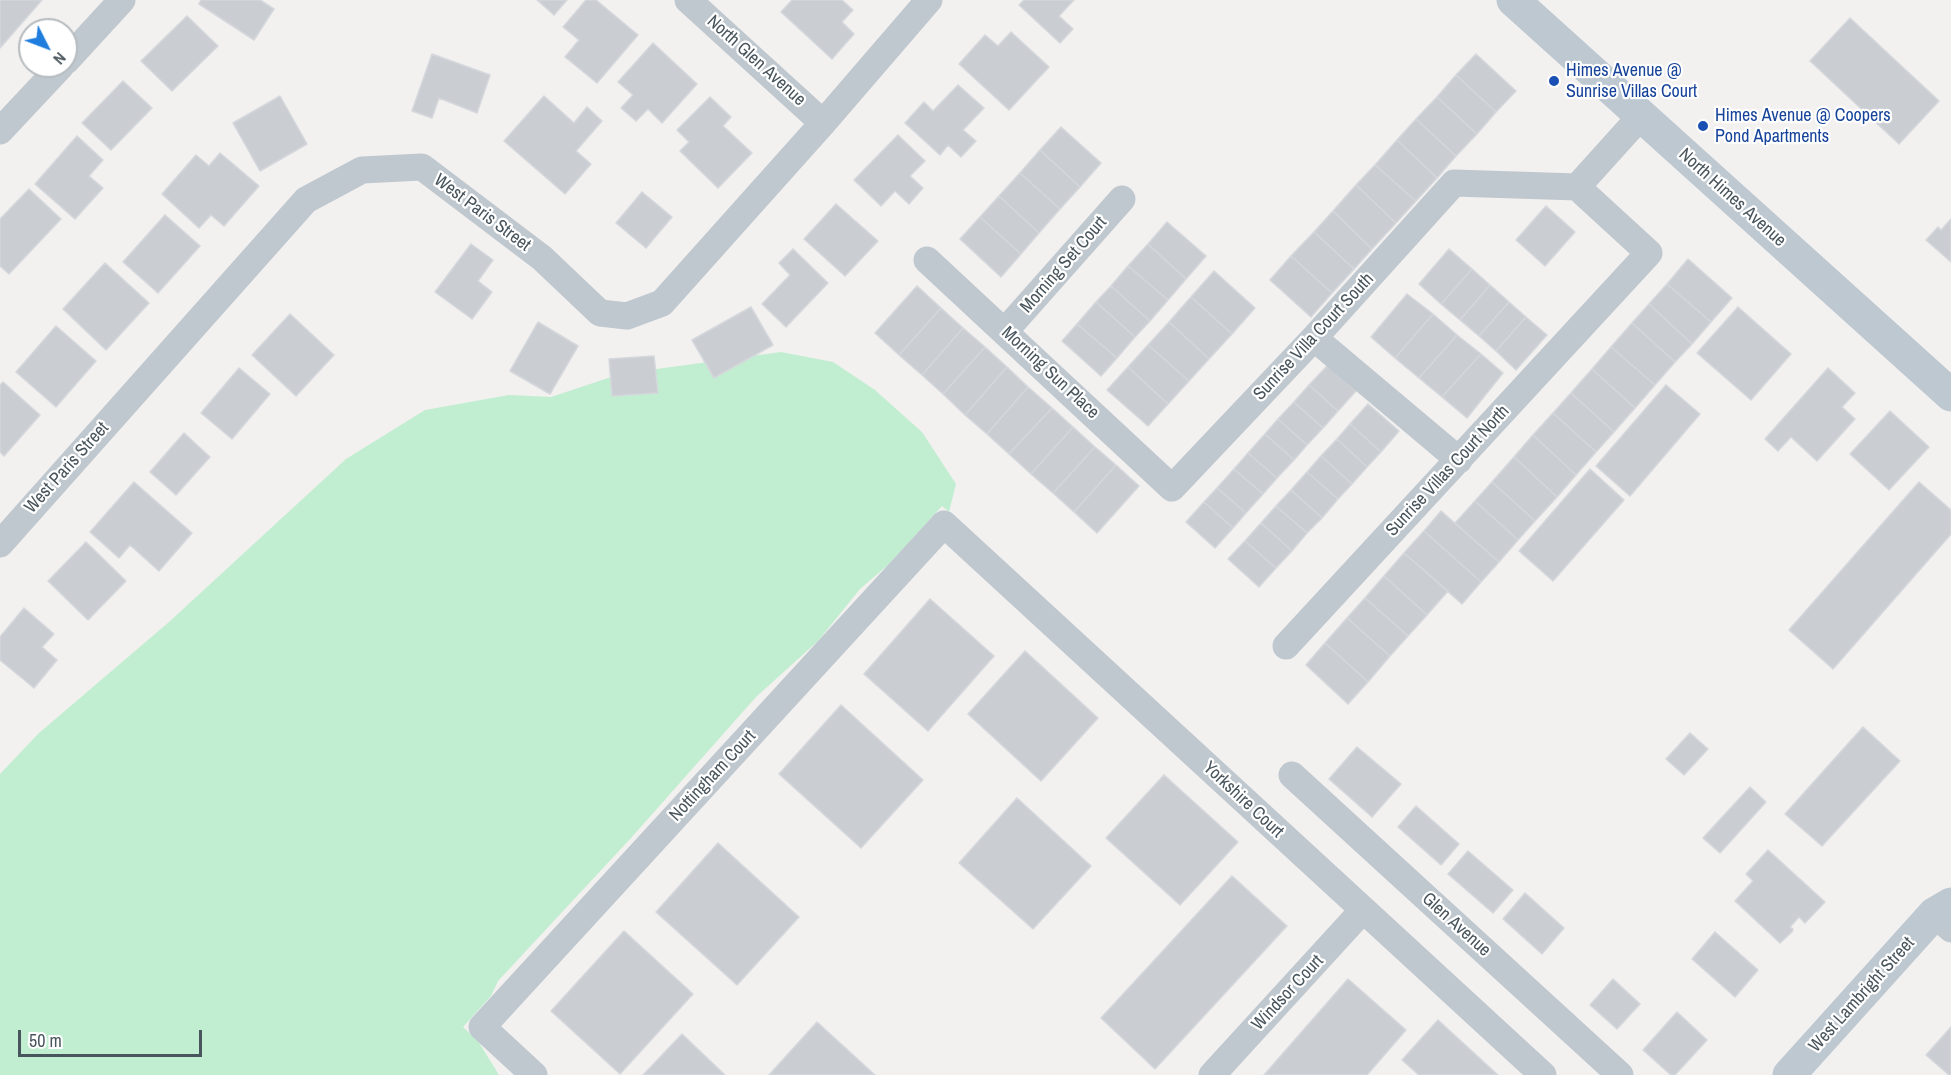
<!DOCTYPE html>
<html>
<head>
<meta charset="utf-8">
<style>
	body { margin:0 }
	#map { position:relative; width:1951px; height:1075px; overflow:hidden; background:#f3f0f0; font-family:"Archivo Narrow",sans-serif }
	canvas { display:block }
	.north { position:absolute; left:18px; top:18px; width:60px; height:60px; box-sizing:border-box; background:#fff; border:2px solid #b6bbbe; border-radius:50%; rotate:132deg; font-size:16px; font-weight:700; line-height:24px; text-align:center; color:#49555d }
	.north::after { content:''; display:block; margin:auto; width:21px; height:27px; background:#1f7dde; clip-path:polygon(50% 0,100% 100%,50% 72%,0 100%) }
	.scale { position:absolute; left:18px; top:1030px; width:184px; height:27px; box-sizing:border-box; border:3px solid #49555d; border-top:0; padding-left:8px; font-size:18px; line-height:21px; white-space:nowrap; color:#49555d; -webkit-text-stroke:4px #fff; paint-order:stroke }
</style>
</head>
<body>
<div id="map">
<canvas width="1951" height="1075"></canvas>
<div class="north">N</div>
<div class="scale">50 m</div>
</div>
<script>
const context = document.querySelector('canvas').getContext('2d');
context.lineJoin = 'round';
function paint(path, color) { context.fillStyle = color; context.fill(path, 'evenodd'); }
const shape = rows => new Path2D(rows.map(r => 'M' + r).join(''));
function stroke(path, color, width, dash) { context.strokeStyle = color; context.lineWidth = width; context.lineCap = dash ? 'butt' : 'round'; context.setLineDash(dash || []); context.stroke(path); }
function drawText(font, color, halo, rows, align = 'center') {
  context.font = font + ' "Archivo Narrow",sans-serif'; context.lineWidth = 4.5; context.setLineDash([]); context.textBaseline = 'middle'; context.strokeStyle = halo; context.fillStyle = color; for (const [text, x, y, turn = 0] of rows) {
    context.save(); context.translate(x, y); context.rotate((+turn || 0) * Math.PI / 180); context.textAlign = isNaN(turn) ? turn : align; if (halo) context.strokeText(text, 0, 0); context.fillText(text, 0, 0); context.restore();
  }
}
paint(shape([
	[781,352,833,362,875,390,922,432,956,484,949,512,942,506,888,565,860,589,818,641,756,697,631,838,498,981,491,996,463,1027,478,1041,499,1075,0,1075,0,774,39,733,169,622,346,459,425,410,509,395,551,397,620,374]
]), '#c1eed0');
const building = shape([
	[0,0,42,0,0,48,0,0],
	[201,0,260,0,274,9,254,40,199,4,201,0],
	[537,0,567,0,554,15,537,0],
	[586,0,596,0,638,35,597,83,565,57,579,40,563,27,586,0],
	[792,0,842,0,853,10,842,22,854,34,832,59,781,12,792,0],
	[1024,0,1074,0,1059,16,1073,29,1060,43,1019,5,1024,0],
	[187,16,218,46,172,91,141,61,187,16],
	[1850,18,1939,101,1899,144,1810,61,1850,18],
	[1011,32,1049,67,1009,110,959,64,985,35,998,46,1011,32],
	[653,43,697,84,662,123,648,109,636,121,621,108,633,95,618,82,653,43],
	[432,54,490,75,477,113,439,98,432,118,412,111,432,54],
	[1476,54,1516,91,1496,112,1456,75,1476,54],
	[1456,75,1496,112,1477,134,1437,97,1456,75],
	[123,81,152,108,111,150,82,123,123,81],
	[958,85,984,108,963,130,976,141,961,157,948,145,940,155,905,123,924,102,933,111,958,85],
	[280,96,307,144,260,171,233,123,280,96],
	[544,96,574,123,587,107,602,121,576,151,591,164,565,194,504,141,544,96],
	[710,97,731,117,723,126,752,153,718,188,680,151,689,142,677,130,710,97],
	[1437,97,1477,134,1456,156,1416,119,1437,97],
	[1416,119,1456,156,1437,178,1397,140,1416,119],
	[1061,127,1101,163,1080,187,1040,150,1061,127],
	[898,135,925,161,910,176,923,188,909,204,895,191,881,206,854,180,898,135],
	[77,136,103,160,89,176,103,188,75,219,35,184,77,136],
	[1397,140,1437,178,1416,201,1375,165,1397,140],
	[1040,150,1080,187,1060,209,1020,173,1040,150],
	[220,153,259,186,224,226,211,215,199,228,162,194,196,155,209,166,220,153],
	[1375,165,1416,201,1396,223,1356,185,1375,165],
	[1020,173,1060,209,1039,233,999,196,1020,173],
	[1356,185,1396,223,1372,249,1333,211,1356,185],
	[29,189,61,219,9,274,0,266,0,219,29,189],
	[642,192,672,217,646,248,616,223,642,192],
	[999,196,1039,233,1021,254,980,217,999,196],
	[836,204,878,241,845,276,804,239,836,204],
	[1546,206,1575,232,1545,266,1516,240,1546,206],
	[1333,211,1372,249,1354,269,1314,232,1333,211],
	[165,215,200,246,158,293,123,262,165,215],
	[980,217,1021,254,1001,277,960,239,980,217],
	[1951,219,1951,262,1926,240,1938,227,1941,230,1951,219],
	[1167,222,1206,256,1186,279,1148,244,1167,222],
	[1314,232,1354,269,1332,293,1291,256,1314,232],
	[471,244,493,260,478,281,492,292,472,319,435,292,471,244],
	[1148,244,1186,279,1168,300,1128,266,1148,244],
	[793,249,828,283,786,327,762,304,790,275,779,263,793,249],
	[1449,249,1472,269,1441,304,1419,284,1449,249],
	[1291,256,1332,293,1311,317,1270,280,1291,256],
	[1688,259,1732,298,1711,322,1667,284,1688,259],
	[105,263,149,303,106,350,63,309,105,263],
	[1128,266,1168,300,1150,321,1111,286,1128,266],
	[1472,269,1490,285,1460,320,1441,304,1472,269],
	[1214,271,1255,308,1232,334,1191,297,1214,271],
	[1667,284,1711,322,1692,344,1649,304,1667,284],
	[1490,285,1509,302,1479,336,1460,320,1490,285],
	[917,286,941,308,899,355,875,333,917,286],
	[1111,286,1150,321,1135,337,1096,302,1111,286],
	[1407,294,1433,314,1395,358,1371,337,1407,294],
	[1191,297,1232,334,1209,359,1169,322,1191,297],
	[1096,302,1135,337,1117,358,1077,324,1096,302],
	[1509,302,1526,317,1496,351,1479,336,1509,302],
	[1649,304,1692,344,1675,362,1632,323,1649,304],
	[751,307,773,345,714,378,692,340,751,307],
	[1738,307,1791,354,1751,400,1697,353,1738,307],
	[941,308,963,328,922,375,899,355,941,308],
	[290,314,334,355,296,396,252,355,290,314],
	[1433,314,1457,335,1419,378,1395,358,1433,314],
	[1526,317,1547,335,1516,370,1496,351,1526,317],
	[538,322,578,346,550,394,510,371,538,322],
	[1169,322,1209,359,1189,381,1148,345,1169,322],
	[1632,323,1675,362,1655,385,1611,347,1632,323],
	[1077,324,1117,358,1101,376,1062,341,1077,324],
	[56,326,96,361,56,407,16,372,56,326],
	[963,328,985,347,943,394,922,375,963,328],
	[1457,335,1481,354,1442,397,1419,378,1457,335],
	[1148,345,1189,381,1168,404,1128,367,1148,345],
	[985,347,1007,367,965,415,943,394,985,347],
	[1611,347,1655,385,1635,408,1592,369,1611,347],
	[1481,354,1503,373,1467,418,1442,397,1481,354],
	[654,356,658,393,612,396,609,359,654,356],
	[1328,365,1356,391,1338,411,1309,385,1328,365],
	[1007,367,1028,387,987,434,965,415,1007,367],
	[1128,367,1168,404,1148,426,1107,390,1128,367],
	[239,368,270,394,232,439,201,413,239,368],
	[1828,368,1855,393,1842,407,1855,419,1817,461,1791,437,1778,451,1765,439,1828,368],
	[1592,369,1635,408,1614,432,1571,393,1592,369],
	[3,382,40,415,4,456,0,452,0,385,3,382],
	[1309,385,1338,411,1323,428,1294,402,1309,385],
	[1666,385,1700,414,1630,496,1596,466,1666,385],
	[1028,387,1052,408,1009,454,987,434,1028,387],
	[1571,393,1614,432,1596,452,1553,413,1571,393],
	[1294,402,1323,428,1307,445,1278,419,1294,402],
	[1368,404,1399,431,1381,452,1350,424,1368,404],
	[1052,408,1073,427,1031,474,1009,454,1052,408],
	[1890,411,1929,447,1889,490,1850,454,1890,411],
	[1553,413,1596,452,1576,475,1533,435,1553,413],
	[1278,419,1307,445,1294,460,1265,434,1278,419],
	[1350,424,1381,452,1367,467,1337,439,1350,424],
	[1073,427,1095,447,1053,493,1031,474,1073,427],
	[184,433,210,457,176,495,150,472,184,433],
	[1265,434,1294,460,1277,478,1248,453,1265,434],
	[1533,435,1576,475,1557,497,1514,457,1533,435],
	[1337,439,1367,467,1352,484,1321,456,1337,439],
	[1095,447,1116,465,1074,512,1053,493,1095,447],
	[1248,453,1277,478,1263,494,1234,469,1248,453],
	[1321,456,1352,484,1338,499,1307,472,1321,456],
	[1514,457,1557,497,1535,521,1492,482,1514,457],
	[1116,465,1139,486,1097,533,1074,512,1116,465],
	[1234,469,1263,494,1246,513,1217,488,1234,469],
	[1590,469,1624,500,1553,581,1519,551,1590,469],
	[1307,472,1338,499,1322,518,1291,490,1307,472],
	[134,482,192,533,159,571,130,545,119,558,90,532,134,482],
	[1492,482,1535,521,1518,540,1475,501,1492,482],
	[1919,482,1951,510,1951,534,1833,669,1789,630,1919,482],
	[1217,488,1246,513,1233,528,1204,502,1217,488],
	[1291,490,1322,518,1307,533,1276,506,1291,490],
	[1475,501,1518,540,1499,562,1455,523,1475,501],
	[1204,502,1233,528,1215,548,1186,522,1204,502],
	[1276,506,1307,533,1292,551,1261,523,1276,506],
	[1441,511,1499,562,1481,582,1424,531,1441,511],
	[1261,523,1292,551,1276,568,1245,541,1261,523],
	[1424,531,1481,582,1462,604,1404,553,1424,531],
	[1245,541,1276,568,1259,587,1228,559,1245,541],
	[86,542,126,581,88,620,48,581,86,542],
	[1404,553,1448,591,1427,615,1384,576,1404,553],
	[1384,576,1427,615,1408,636,1365,598,1384,576],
	[1365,598,1408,636,1390,656,1347,618,1365,598],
	[930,599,994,656,928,731,864,674,930,599],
	[24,608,54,634,42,647,57,660,34,688,0,660,0,637,24,608],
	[1347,618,1390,656,1368,682,1325,643,1347,618],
	[1325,643,1368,682,1348,704,1306,665,1325,643],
	[1025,651,1098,718,1041,781,968,714,1025,651],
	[841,705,923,780,861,848,779,774,841,705],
	[1863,727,1900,761,1822,846,1785,814,1863,727],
	[1690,733,1708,749,1684,775,1666,759,1690,733],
	[1357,747,1401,784,1372,817,1329,779,1357,747],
	[1164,775,1238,842,1180,905,1106,838,1164,775],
	[1750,787,1766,802,1720,853,1703,838,1750,787],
	[1017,798,1091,866,1033,929,959,863,1017,798],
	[1416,806,1459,844,1441,865,1398,827,1416,806],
	[718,843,799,917,737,985,656,912,718,843],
	[1768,850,1825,902,1805,923,1799,917,1790,927,1793,929,1792,932,1780,943,1735,901,1753,881,1746,874,1768,850],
	[1468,851,1513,890,1493,913,1448,874,1468,851],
	[1232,876,1287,926,1155,1069,1101,1018,1232,876],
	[1525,893,1564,928,1542,954,1503,919,1525,893],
	[624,931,693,994,620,1074,551,1011,624,931],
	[1715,932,1758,970,1735,997,1692,959,1715,932],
	[1348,979,1406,1030,1367,1075,1264,1075,1348,979],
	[1613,979,1640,1004,1617,1029,1590,1005,1613,979],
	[1677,1012,1707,1040,1675,1075,1671,1075,1643,1050,1677,1012],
	[1438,1020,1498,1075,1419,1075,1402,1060,1438,1020],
	[817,1022,875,1075,769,1075,817,1022],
	[1951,1027,1951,1075,1949,1075,1926,1055,1951,1027],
	[682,1034,725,1075,643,1075,682,1034]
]);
paint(building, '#caced3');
stroke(building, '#d4d7db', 1.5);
stroke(shape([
	[688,0,823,123],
	[66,61,122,0],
	[0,131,61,66],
	[1577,187,1641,116],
	[927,260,1172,488,1314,338,1454,183,1577,187,1649,253,1286,646],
	[1005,331,1122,199],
	[1314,338,1459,460],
	[0,544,306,200,362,170,422,167,542,258,600,313,627,316,662,303,823,123,929,0],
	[1292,775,1620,1075],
	[1934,914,1951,929],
	[534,1075,482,1027,944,524,1543,1075],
	[1212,1075,1363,910]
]), '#bfc8ce', 27);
stroke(shape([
	[1513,0,1951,395],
	[1789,1075,1934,914,1951,904]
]), '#bdc8d1', 33);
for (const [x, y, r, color] of [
	[1554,81,6,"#1a4fb4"],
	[1703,126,6,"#1a4fb4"]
]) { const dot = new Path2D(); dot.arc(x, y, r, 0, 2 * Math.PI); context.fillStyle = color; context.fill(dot); stroke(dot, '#fff', 2); }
drawText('18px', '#49555d', '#fff', [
	["North Glen Avenue",756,61,42],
	["North Himes Avenue",1732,198,42],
	["West Paris Street",482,213,37],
	["Morning Set Court",1064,265,-49],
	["Sunrise Villa Court South",1314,337,-47],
	["Morning Sun Place",1050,373,43],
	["West Paris Street",67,468,-48],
	["Sunrise Villas Court North",1448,471,-47],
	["Nottingham Court",713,776,-47],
	["Yorkshire Court",1243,800,43],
	["Glen Avenue",1456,925,42],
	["Windsor Court",1288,993,-47],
	["West Lambright Street",1862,995,-48]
]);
drawText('18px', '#164399', '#fff', [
	["Himes Avenue @",1566,71],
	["Sunrise Villas Court",1566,92],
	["Himes Avenue @ Coopers",1715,116],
	["Pond Apartments",1715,137]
], 'left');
</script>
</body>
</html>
